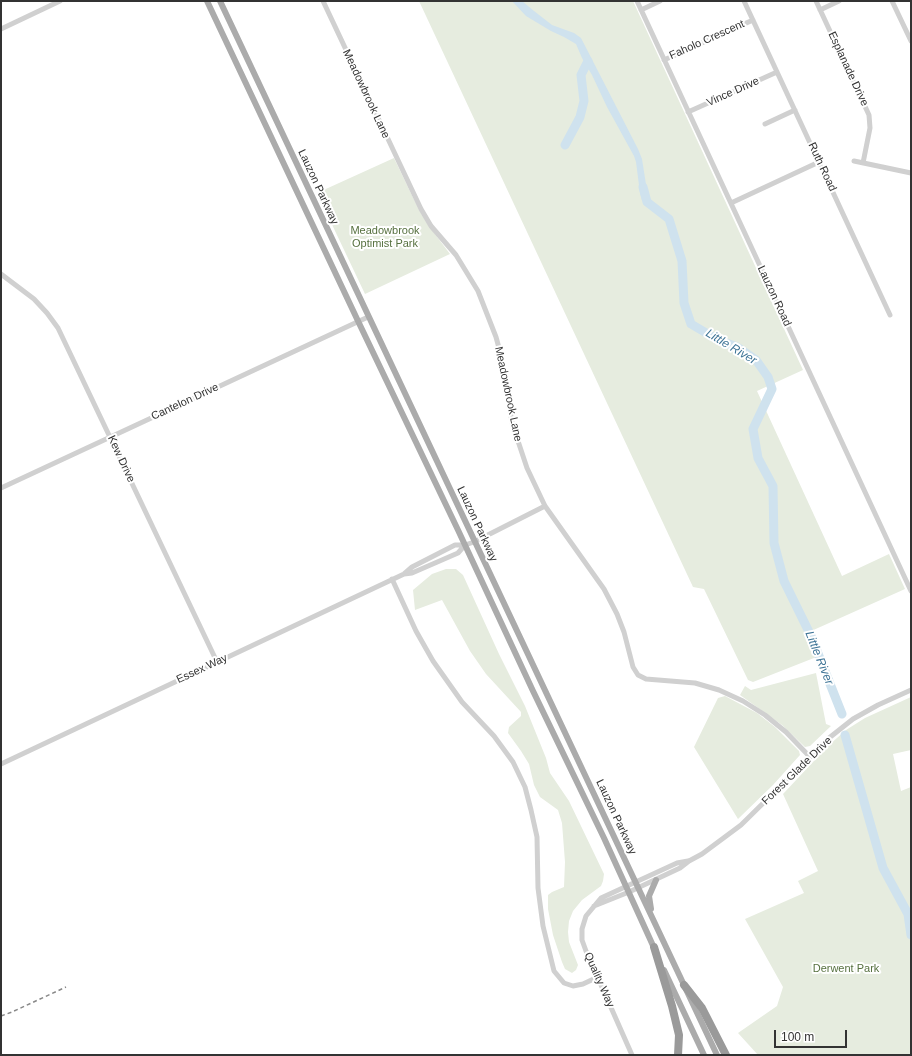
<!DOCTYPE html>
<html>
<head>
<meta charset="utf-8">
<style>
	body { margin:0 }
	#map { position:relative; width:912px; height:1056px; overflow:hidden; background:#fff; font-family:Helvetica,sans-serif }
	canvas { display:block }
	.frame { position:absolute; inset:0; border:2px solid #333; pointer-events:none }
	.scale { position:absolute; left:774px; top:1030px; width:73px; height:18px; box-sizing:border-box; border:2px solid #333; border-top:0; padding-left:5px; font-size:12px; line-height:14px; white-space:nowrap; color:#333; -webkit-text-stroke:3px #fff; paint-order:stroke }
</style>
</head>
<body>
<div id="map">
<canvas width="912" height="1056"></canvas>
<div class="frame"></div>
<div class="scale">100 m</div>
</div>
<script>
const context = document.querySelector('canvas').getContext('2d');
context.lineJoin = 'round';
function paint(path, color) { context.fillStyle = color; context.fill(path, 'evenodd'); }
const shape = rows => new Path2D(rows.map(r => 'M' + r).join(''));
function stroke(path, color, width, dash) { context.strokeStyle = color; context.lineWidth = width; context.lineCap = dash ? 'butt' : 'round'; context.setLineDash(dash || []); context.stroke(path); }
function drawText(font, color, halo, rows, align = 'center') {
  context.font = font + ' Helvetica,sans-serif'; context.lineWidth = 4; context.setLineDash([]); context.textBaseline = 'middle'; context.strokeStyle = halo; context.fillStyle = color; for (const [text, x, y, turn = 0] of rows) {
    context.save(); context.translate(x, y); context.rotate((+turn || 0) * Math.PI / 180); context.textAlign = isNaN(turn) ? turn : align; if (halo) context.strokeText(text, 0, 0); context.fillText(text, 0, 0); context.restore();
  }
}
paint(shape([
	[419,1,633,1,803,370,757,391,842,576,889,554,905,589,809,632,819,656,753,682,748,680,704,589,693,587],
	[394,158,419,210,428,225,450,254,365,294,317,193],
	[446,569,456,569,463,575,499,654,525,706,546,758,550,773,569,801,604,874,603,881,601,886,582,900,573,911,569,921,568,932,569,942,578,965,576,970,572,973,565,969,562,962,553,935,548,909,548,895,552,892,564,887,565,862,562,823,558,810,540,797,534,785,529,764,521,751,508,733,509,727,521,716,521,712,486,674,470,651,442,600,415,610,413,590,432,574],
	[816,673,826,724,831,726,810,746,805,747,782,725,740,695,745,686,751,690],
	[725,696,757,713,775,727,799,751,800,755,773,785,738,819,694,747,718,698],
	[911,697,911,750,893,754,901,791,911,787,911,1055,758,1055,738,1033,777,1006,783,987,745,919,804,893,798,881,818,871,783,794,828,746,846,730,865,718]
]), '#e6ecdf');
paint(shape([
	[512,1,522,1,534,11,552,25,574,33,581,38,638,149,642,159,648,197,642,200,640,193,636,162,634,156,607,107,592,75,582,58,576,44,564,37,551,31,526,16]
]), '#cfe2ee');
stroke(shape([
	[565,145,580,117,584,101,581,75,588,61],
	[643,187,647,202,669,219,682,261,684,303,691,324,718,340,737,347,756,360,768,377,772,389,753,429,758,458,773,486,774,543,784,581,811,636,842,714],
	[845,735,883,868,908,914,911,935]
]), '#cfe2ee', 9);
stroke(shape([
	[323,1,421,209,431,226,456,255,478,291,496,337,502,359,512,423,527,468,545,506,604,589,617,614,624,632,633,667,638,675,646,679,695,683,719,690,743,701,765,715,786,732,810,757],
	[637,1,911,591],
	[744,1,890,315],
	[816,1,869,115,870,128,863,163],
	[892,1,911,41],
	[641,10,660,1],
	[820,10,839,1],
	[1,29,60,1],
	[664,60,753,20],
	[688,112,777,72],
	[765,124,795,110],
	[854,161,911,173],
	[731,203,819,162],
	[1,274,34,299,47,313,58,328,217,662],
	[1,488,368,317],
	[404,574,412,573,458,553,465,545],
	[392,579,416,631,433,661,462,702,494,736,513,762,525,787,531,810,537,837,538,888,543,926,554,971,564,983,573,986,583,984,598,977],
	[1,764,404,574,412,567,455,545,465,545,474,542,545,506],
	[594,906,629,892,680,868,689,861,702,854,741,825,810,757,829,738,853,719,878,705,911,690],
	[632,1055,586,951,582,940,582,929,586,916,601,898,677,863,688,861]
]), '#d0d0d0', 5);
stroke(shape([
	[207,1,358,321,458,530,533,691,604,838,655,950],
	[220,1,717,1055],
	[651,909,649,896,656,880],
	[664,970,704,1055]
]), '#ababab', 6);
stroke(shape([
	[654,947,672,1006,679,1035,678,1055],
	[684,985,702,1008,726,1055]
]), '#9a9a9a', 8);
stroke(shape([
	[1,1016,12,1012,66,987]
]), '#888', 1.5, [4, 3]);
drawText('11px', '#333', '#fff', [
	["Faholo Crescent",707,40,-24],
	["Esplanade Drive",848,69,65],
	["Vince Drive",733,92,-24],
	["Meadowbrook Lane",366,94,65],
	["Ruth Road",822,167,65],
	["Lauzon Parkway",318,187,65],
	["Lauzon Road",774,296,65],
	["Meadowbrook Lane",508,394,78],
	["Cantelon Drive",185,402,-25],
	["Kew Drive",121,459,65],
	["Lauzon Parkway",477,524,65],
	["Essex Way",202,669,-25],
	["Forest Glade Drive",797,771,-44],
	["Lauzon Parkway",616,817,65],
	["Quality Way",599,980,66]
]);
drawText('11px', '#56703f', '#fff', [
	["Meadowbrook",385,231],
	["Optimist Park",385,244],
	["Derwent Park",846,969]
]);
drawText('italic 12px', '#3f7597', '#fff', [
	["Little River",731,347,31],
	["Little River",819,658,68]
]);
</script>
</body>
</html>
